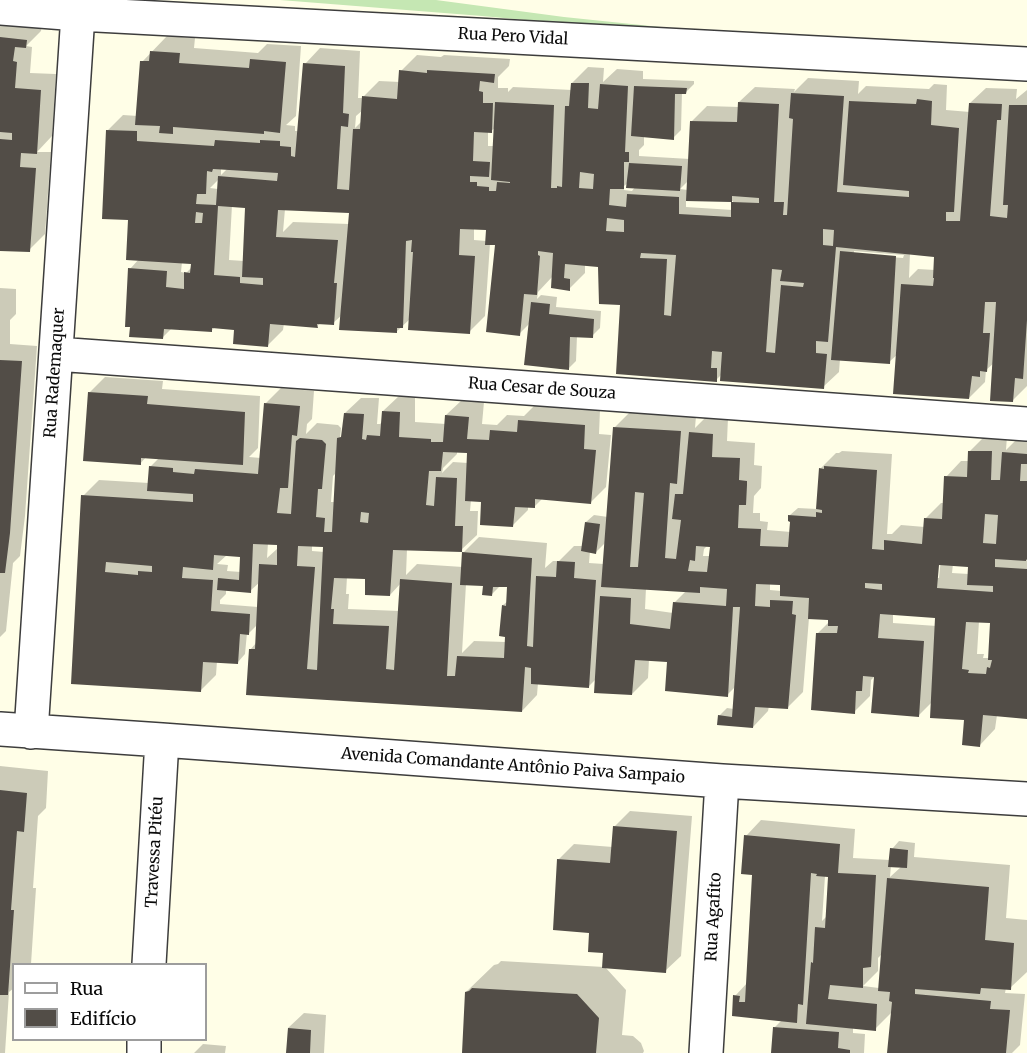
<!DOCTYPE html>
<html>
<head>
<meta charset="utf-8">
<style>
	body { margin:0 }
	#map { position:relative; width:1027px; height:1053px; overflow:hidden; background:#fffee7; font-family:Merriweather,serif }
	canvas { display:block }
	.legend { position:absolute; left:12px; top:963px; width:195px; height:78px; box-sizing:border-box; background:#fff; border:2px solid #9d9d9d; margin:0; padding:8px 10px; list-style:none; font-size:18px; color:#0a0a0a }
	.legend li { display:flex; align-items:center; gap:12px; height:30px }
	.legend b { width:30px; border:2px solid #9d9d9d }
</style>
</head>
<body>
<div id="map">
<canvas width="1027" height="1053"></canvas>
<ul class="legend">
<li><b style="height:8px;background:#fff"></b>Rua</li>
<li><b style="height:16px;background:#524d47"></b>Edifício</li>
</ul>
</div>
<script>
const context = document.querySelector('canvas').getContext('2d');
context.lineJoin = 'round';
function paint(path, color) { context.fillStyle = color; context.fill(path, 'evenodd'); }
const shape = rows => new Path2D(rows.map(r => 'M' + r).join(''));
function stroke(path, color, width, dash) { context.strokeStyle = color; context.lineWidth = width; context.lineCap = dash ? 'butt' : 'round'; context.setLineDash(dash || []); context.stroke(path); }
function drawText(font, color, halo, rows, align = 'center') {
  context.font = font + ' Merriweather,serif'; context.lineWidth = 6; context.setLineDash([]); context.textBaseline = 'middle'; context.strokeStyle = halo; context.fillStyle = color; for (const [text, x, y, turn = 0] of rows) {
    context.save(); context.translate(x, y); context.rotate((+turn || 0) * Math.PI / 180); context.textAlign = isNaN(turn) ? turn : align; if (halo) context.strokeText(text, 0, 0); context.fillText(text, 0, 0); context.restore();
  }
}
paint(shape([
	[280,0,436,0,564,17,747,36,601,27,482,16]
]), '#c5e7b3');
paint(shape([
	[0,23,42,25,41,31,26,46,32,47,30,73,56,74,52,136,37,152,51,152,45,234,29,250,0,250],
	[167,36,195,38,194,48,258,53,267,44,301,46,296,116,286,125,295,126,295,131,298,131,305,64,320,48,360,51,358,98,364,98,364,96,379,81,400,82,401,71,417,55,441,57,444,55,510,59,509,66,498,77,498,88,508,88,508,92,513,87,572,90,572,83,588,67,604,68,603,82,617,69,643,71,643,79,694,81,694,84,686,92,682,92,681,130,673,138,644,136,644,145,639,150,639,156,690,159,692,121,707,106,739,107,739,102,755,87,795,89,794,92,808,78,859,81,858,94,866,86,929,89,934,84,947,85,946,110,970,112,970,103,986,88,1017,89,1016,99,1027,90,1027,386,1013,400,994,363,986,370,985,382,969,398,898,354,889,362,840,359,839,372,823,387,722,374,716,380,621,304,599,265,585,264,585,273,569,289,553,276,538,292,537,299,541,295,557,297,556,307,601,311,600,328,592,336,577,336,576,361,568,369,530,323,519,334,497,244,490,244,485,316,469,332,410,319,396,332,342,315,333,323,321,323,317,326,284,323,283,330,268,345,236,329,215,327,211,331,172,328,162,338,130,269,139,259,108,130,123,115,138,116,142,62],
	[363,110,362,121,355,128,356,116],
	[496,127,494,146,488,146,488,131,491,131],
	[221,168,228,168,221,175],
	[219,179,218,189,210,188],
	[688,181,688,190,680,189],
	[629,182,635,187,632,191,624,190,624,186],
	[686,200,733,201,733,210,686,207],
	[232,205,246,207,244,261,229,260],
	[285,209,350,212,349,224,293,222,283,232],
	[474,228,488,229,487,241,474,240],
	[854,251,904,255,903,258,854,254],
	[910,253,936,255,935,270,918,269,909,278],
	[182,262,193,262,192,267,186,273,181,272],
	[0,288,16,289,16,314,10,320,10,344,37,346,25,516,20,556,13,563,6,631,0,637],
	[105,377,163,381,162,389,260,396,258,448,249,457,261,458,265,404,281,388,314,391,312,419,307,424,306,434,317,423,338,425,341,428,340,438,343,434,345,413,361,398,379,398,377,424,380,424,383,421,383,411,399,396,415,397,415,422,446,424,446,415,462,400,484,402,482,424,497,425,507,415,524,416,535,405,600,410,599,434,611,435,606,487,590,503,543,498,535,506,528,506,528,510,512,526,483,501,471,500,470,511,478,511,477,535,461,550,407,549,406,575,417,564,463,567,463,553,479,537,547,543,545,568,553,561,559,561,574,546,583,546,586,522,594,515,608,517,615,427,630,412,696,416,695,428,706,417,728,418,727,441,755,443,754,465,762,466,761,488,754,496,753,513,760,513,760,521,768,522,767,530,791,532,790,515,798,508,817,509,820,469,836,453,839,453,842,451,892,454,887,534,892,534,901,525,925,527,925,519,941,503,944,503,946,477,961,461,969,461,969,452,985,436,1007,436,1006,450,1019,437,1027,438,1027,558,1024,561,1027,561,1027,717,997,715,995,729,980,745,966,718,932,702,918,716,876,675,871,680,870,696,854,712,818,633,832,619,809,618,803,692,788,707,769,706,768,711,753,727,719,716,727,708,734,709,736,686,727,695,669,661,649,660,648,678,632,694,596,679,589,686,538,683,537,695,522,711,248,694,250,650,256,643,258,624,249,633,247,633,245,654,238,662,217,661,216,675,201,690,72,682,83,496,99,480,149,483,150,467,159,458,146,457,140,464,89,393],
	[457,451,469,452,468,463,453,462,442,473,443,468,457,454],
	[337,472,335,502,331,502,333,476],
	[606,542,604,564,589,563,590,551,596,552],
	[268,543,278,544,278,549,277,549,267,558],
	[312,545,325,545,325,552,312,551],
	[708,545,711,546,710,556,703,556,704,549],
	[227,555,242,555,241,572,227,571,228,565,217,564],
	[938,557,941,558,939,578,936,578],
	[953,564,970,565,969,574,952,573],
	[347,577,367,577,390,595,401,583,400,611,348,609,349,594,346,594],
	[260,582,258,607,220,604,220,600,226,594,226,589,250,591],
	[770,583,781,584,781,591,770,590],
	[466,584,484,585,492,594,501,585,509,586,508,601,503,605,506,642,474,641,462,653],
	[646,588,687,590,674,603,673,613,645,609],
	[938,613,937,626,893,623,893,614],
	[979,621,992,622,989,658,983,658,984,654,977,654],
	[0,766,48,771,46,808,38,816,33,888,36,888,31,964,14,964,14,988,9,992,5,1053,0,1053],
	[630,811,692,816,681,956,665,971,605,967,626,990,622,1035,633,1036,641,1043,644,1051,643,1053,463,1053,466,992,494,965,498,964,501,961,604,967,605,951,590,931,558,860,574,844,613,847,614,827],
	[761,820,855,829,853,858,890,860,892,849,899,841,915,843,914,857,1010,865,1006,918,1027,920,1027,972,1010,988,1006,988,1005,993,1025,994,1020,1045,1012,1053,889,1053,892,1012,875,1029,853,1027,853,1033,865,1034,864,1053,772,1053,774,1028,782,1020,733,1015,735,996,748,982,754,874,746,836],
	[891,866,901,867,890,877],
	[825,876,830,876,827,916,822,921],
	[882,954,879,988,863,986,878,971,878,958],
	[304,1013,326,1015,324,1053,287,1053,288,1028],
	[203,1044,226,1046,225,1053,231,1053,194,1053]
]), '#0003');
paint(shape([
	[0,37,27,40,26,48,15,47,13,61,17,62,15,88,41,90,37,154,21,153,20,167,36,168,30,252,0,251,0,139,12,140,12,133,0,132],
	[150,51,180,53,179,63,249,68,250,59,286,62,280,133,264,131,264,134,173,127,173,134,159,133,160,126,135,125,140,61,149,61],
	[303,63,345,66,343,113,349,114,348,127,341,126,337,189,349,190,353,129,360,129,362,96,397,99,399,70,427,73,427,70,495,74,494,83,480,81,479,91,483,92,483,103,493,103,492,133,474,132,473,161,490,162,489,177,470,176,470,182,477,182,477,186,489,187,489,191,496,191,497,182,510,183,510,182,491,180,495,102,554,105,551,188,557,188,557,186,562,187,565,106,569,106,571,83,589,83,588,108,598,109,600,84,628,86,625,152,629,152,629,162,624,162,624,189,610,189,609,205,626,207,627,194,679,197,679,214,731,217,731,202,686,201,690,121,737,122,738,102,779,104,774,202,784,202,783,215,787,215,793,119,789,118,791,93,844,96,837,192,909,197,909,191,843,185,849,101,916,104,917,99,932,101,931,125,959,128,954,212,946,212,946,221,960,221,969,103,1002,104,1001,120,997,120,990,216,1007,218,1008,205,1003,205,1009,105,1027,105,1027,320,1023,379,1015,378,1013,402,990,401,996,302,985,302,983,333,990,333,987,372,980,371,980,377,972,376,969,399,893,394,901,284,933,286,934,278,933,278,934,257,836,247,828,342,816,341,816,353,827,354,824,389,720,381,722,352,712,351,711,368,717,368,717,382,616,374,620,305,599,304,598,267,565,264,564,278,570,279,570,291,551,288,553,253,538,251,538,255,540,256,537,295,524,294,520,336,486,332,495,245,485,245,486,230,460,229,459,255,475,256,470,334,408,330,413,252,411,252,412,240,406,241,403,328,397,328,397,333,339,330,349,213,278,210,276,237,338,240,334,283,337,283,334,325,317,324,318,328,270,324,268,347,233,344,234,330,212,328,212,332,164,329,163,339,129,337,130,327,125,327,128,268,167,271,166,287,184,289,184,272,190,273,191,264,126,260,128,220,102,219,106,130,137,131,137,141,214,146,215,140,260,143,260,140,280,141,280,146,291,147,291,156,295,157],
	[213,169,278,173,277,181,218,176,216,205,196,204,197,194,206,194,207,171,212,172],
	[580,172,594,174,593,189,579,188],
	[732,196,759,198,759,203,732,202],
	[218,206,245,208,242,277,263,278,263,285,240,283,240,277,214,275],
	[196,212,203,213,202,223,195,223],
	[607,218,624,220,624,232,606,231],
	[823,229,834,230,833,246,823,245],
	[641,253,676,255,671,316,664,315,667,259,640,258],
	[772,269,782,270,780,281,804,283,803,287,781,285,775,353,766,352],
	[634,86,687,88,686,94,675,94,674,140,631,136],
	[629,163,682,166,680,191,626,188],
	[840,251,896,256,890,364,831,360],
	[531,302,550,304,549,314,594,319,593,338,570,337,569,370,524,365],
	[0,360,22,361,10,533,5,573,0,573],
	[88,392,148,396,147,404,245,412,243,465,141,458,141,465,83,461],
	[264,403,300,406,297,436,292,435,288,488,280,488,277,513,291,514,296,441,300,438,322,440,326,444,322,489,318,489,316,517,325,518,324,532,332,532,337,438,341,437,344,413,364,414,362,439,366,440,367,435,380,436,382,411,400,412,399,437,431,439,431,442,443,442,445,415,469,417,467,439,489,440,490,430,517,432,518,420,585,425,584,449,596,450,591,504,535,499,535,508,515,507,513,527,480,525,481,502,465,501,467,453,443,452,441,471,429,471,426,505,434,506,436,477,457,478,455,526,463,526,462,552,393,550,390,596,365,595,365,579,334,578,331,609,334,609,333,624,389,626,386,669,394,670,400,579,452,583,447,676,455,676,457,656,504,658,505,637,499,636,502,605,506,606,507,587,493,587,492,596,482,595,483,586,460,585,462,552,532,558,527,646,533,647,536,576,556,577,557,561,575,562,574,578,596,580,589,688,531,684,531,668,525,667,522,712,246,695,249,649,255,649,259,564,277,565,277,545,253,544,251,593,217,590,218,578,239,580,240,557,214,555,213,570,183,567,182,578,213,580,211,611,250,614,249,635,240,634,238,664,203,662,201,692,71,684,81,495,193,502,193,494,147,491,149,466,173,468,173,472,194,474,195,469,258,474],
	[361,512,369,513,368,523,360,522],
	[298,546,323,547,317,670,307,669,315,567,297,566],
	[106,562,152,566,152,572,138,571,138,575,105,572],
	[613,427,681,431,677,484,670,483,665,558,676,559,681,520,672,519,675,494,683,494,689,432,713,434,712,457,740,458,739,480,747,481,747,485,746,505,739,505,738,528,761,529,760,546,788,547,790,522,788,521,788,515,816,517,816,512,822,513,822,510,816,509,819,468,824,469,824,466,877,470,872,549,884,550,884,540,922,544,924,518,942,519,944,476,967,477,968,451,992,451,991,480,1000,480,1002,452,1027,454,1027,464,1021,464,1020,481,1027,481,1027,559,1026,561,995,559,995,567,1027,569,1027,719,983,715,980,747,962,745,964,720,930,718,935,618,880,614,878,638,924,641,919,717,871,713,874,677,863,676,862,691,856,691,855,714,811,710,816,633,837,633,838,626,828,626,828,620,808,619,809,598,780,596,780,585,756,584,755,606,770,607,770,600,793,601,792,614,796,615,788,709,755,707,753,728,717,725,718,715,732,717,740,607,733,607,728,697,665,691,667,662,635,660,632,695,594,693,600,596,631,598,630,624,670,629,673,602,726,606,727,589,700,587,700,593,601,587],
	[635,492,644,493,638,567,630,567],
	[985,514,998,515,996,544,983,543],
	[696,546,710,547,707,572,688,571,690,560,695,561],
	[939,565,968,567,967,585,993,586,993,592,937,588],
	[865,583,882,584,882,590,865,588],
	[966,622,990,623,988,660,992,660,990,668,987,667,986,674,968,673,969,670,962,669],
	[585,522,600,524,596,554,581,551],
	[0,790,27,793,24,832,17,831,11,910,14,910,8,995,0,995],
	[613,826,677,831,666,973,602,968,603,953,588,952,589,933,553,930,557,859,610,863],
	[744,835,840,844,838,873,876,875,871,967,863,968,863,988,830,985,828,999,877,1004,876,1031,806,1024,811,962,813,963,815,927,825,928,828,877,816,876,817,874,811,873,803,1005,798,1004,797,1023,732,1016,733,995,740,996,739,1002,745,1002,752,875,741,874],
	[890,848,908,850,907,868,888,867],
	[887,878,989,887,985,940,1014,943,1011,990,981,988,980,994,915,989,915,994,991,1001,990,1009,1010,1010,1006,1053,887,1053,892,1002,889,1001,890,992,878,991],
	[472,988,577,994,599,1018,596,1053,462,1053,465,992,469,991],
	[773,1027,839,1032,838,1048,850,1050,850,1053,771,1053],
	[288,1028,311,1030,310,1053,286,1053]
]), '#524d47');
const minor = shape([
	[0,8,78,14,1027,64],
	[56,354,1027,424],
	[0,729,162,740,722,781,1027,799],
	[31,732,78,14],
	[149,964,162,740],
	[144,1053,144,1040],
	[706,1053,722,781]
]);
stroke(minor, '#3d3d3d', 36);
stroke(minor, '#fff', 33);
drawText('16px', '#0a0a0a', '#fff', [
	["Rua Pero Vidal",513,37,3],
	["Rua Rademaquer",55,373,-86],
	["Rua Cesar de Souza",542,389,4],
	["Avenida Comandante Antônio Paiva Sampaio",513,766,4],
	["Travessa Pitéu",155,852,-87],
	["Rua Agafito",714,917,-87]
]);
</script>
</body>
</html>
